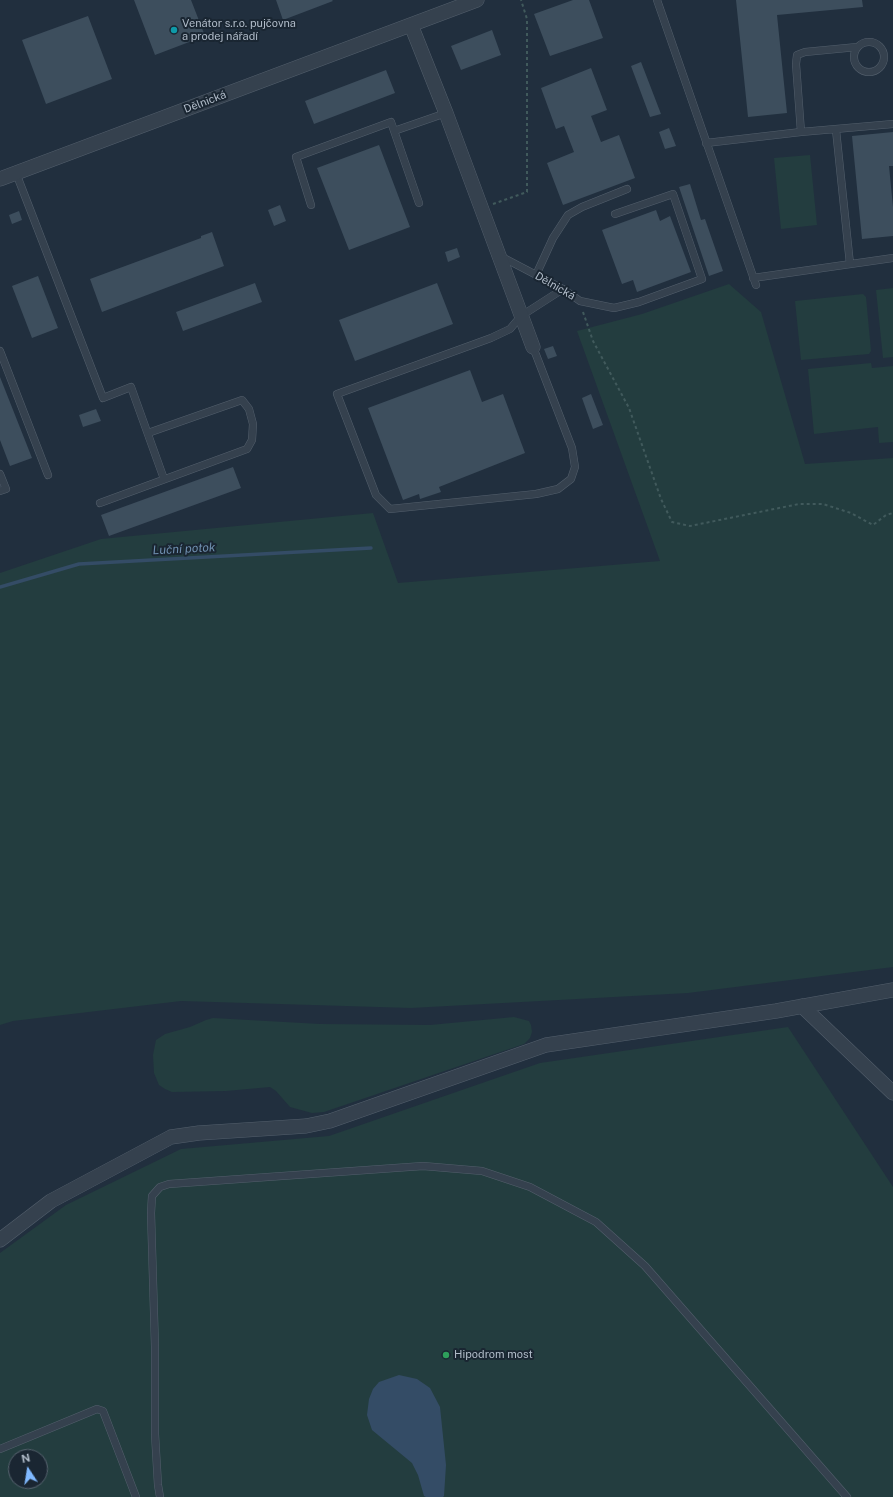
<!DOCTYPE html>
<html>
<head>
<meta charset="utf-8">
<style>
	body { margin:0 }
	#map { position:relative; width:893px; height:1497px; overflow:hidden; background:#212f3e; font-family:"Public Sans",sans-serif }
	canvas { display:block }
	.north { position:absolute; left:8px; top:1449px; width:40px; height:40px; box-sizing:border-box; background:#1a2632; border:1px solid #56626e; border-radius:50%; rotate:348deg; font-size:11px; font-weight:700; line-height:16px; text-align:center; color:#b1bcc9 }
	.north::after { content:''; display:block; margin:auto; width:14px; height:18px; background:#80b9ff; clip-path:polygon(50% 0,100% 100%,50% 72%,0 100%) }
</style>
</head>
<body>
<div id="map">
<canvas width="893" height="1497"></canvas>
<div class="north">N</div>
</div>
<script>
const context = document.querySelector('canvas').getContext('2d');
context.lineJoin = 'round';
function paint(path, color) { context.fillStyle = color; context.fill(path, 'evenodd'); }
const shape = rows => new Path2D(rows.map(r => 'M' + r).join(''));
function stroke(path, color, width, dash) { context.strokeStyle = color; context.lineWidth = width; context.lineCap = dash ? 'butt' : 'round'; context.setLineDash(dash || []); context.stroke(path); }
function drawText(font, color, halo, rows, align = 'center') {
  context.font = font + ' "Public Sans",sans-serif'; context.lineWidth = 4; context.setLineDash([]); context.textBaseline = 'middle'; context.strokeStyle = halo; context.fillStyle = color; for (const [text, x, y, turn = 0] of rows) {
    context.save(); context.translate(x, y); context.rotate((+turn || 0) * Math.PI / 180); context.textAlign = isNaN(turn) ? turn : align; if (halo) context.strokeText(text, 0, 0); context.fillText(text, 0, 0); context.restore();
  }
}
paint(shape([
	[810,155,817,225,781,229,774,158],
	[729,284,761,312,805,464,893,458,893,967,688,993,411,1008,181,1001,13,1021,0,1025,0,573,101,539,373,513,398,583,660,561,577,331,642,314],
	[893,288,893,357,883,358,876,290],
	[863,294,866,297,871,351,869,354,801,360,795,301],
	[871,363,872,368,893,366,893,442,879,443,878,427,814,434,808,369],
	[514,1017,529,1021,531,1025,532,1032,530,1038,524,1044,324,1112,312,1113,290,1107,276,1091,270,1087,226,1091,172,1092,165,1089,159,1085,154,1073,153,1055,156,1040,165,1034,190,1027,206,1020,213,1018,320,1024,430,1025],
	[788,1027,893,1187,893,1497,0,1497,0,1253,66,1205,181,1149,329,1136,540,1063],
	[16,1457,40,1457,40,1481,16,1481]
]), '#233d3f');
paint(shape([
	[399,1375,417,1379,430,1388,440,1407,446,1465,444,1496,443,1497,426,1497,424,1496,418,1475,412,1463,372,1430,367,1415,369,1399,373,1389,379,1382]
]), '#344c66');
stroke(shape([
	[0,587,79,564,371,548]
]), '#344c66', 3.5);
paint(shape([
	[134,0,191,0,205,36,155,55],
	[276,0,332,0,333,1,283,20],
	[573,0,589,0,603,38,550,56,534,14],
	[736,0,862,0,863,7,777,15,787,113,748,117],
	[88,16,112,79,46,104,22,40],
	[492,30,501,55,461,70,451,46],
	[641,62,661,114,650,117,631,66],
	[591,68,607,110,591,116,601,142,619,135,635,178,563,205,547,163,574,152,564,126,556,129,541,88],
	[386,70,395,93,314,124,305,101],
	[669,128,676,146,665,149,659,132],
	[893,132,893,166,889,166,893,207,893,236,862,239,852,136],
	[379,145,410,227,349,250,317,168],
	[690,184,701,220,705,219,723,271,709,276,679,187],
	[280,205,286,221,274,226,268,210],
	[656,210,660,221,670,216,691,272,637,292,633,280,622,284,602,230],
	[19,211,22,220,12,224,9,215],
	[212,232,224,266,102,312,90,279,201,238,201,236],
	[457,248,460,257,448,262,445,252],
	[38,276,58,328,32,338,12,286],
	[255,283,262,302,183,331,176,312],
	[437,283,453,324,355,361,339,320],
	[553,346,557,356,548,359,544,349],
	[470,370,482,402,503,394,525,453,439,487,441,492,420,499,419,494,403,500,368,408],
	[0,377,32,458,10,466,0,440],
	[591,394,603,425,593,429,582,398],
	[96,409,101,421,83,427,79,415],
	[233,467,241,488,109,536,101,515]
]), '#3d4e5d');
const lane = shape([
	[657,0,756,285],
	'854 57a15 15 0 1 1 30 0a15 15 0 1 1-30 0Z',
	[836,130,850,264],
	[394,131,446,113],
	[801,132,796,64,797,55,805,52,857,47],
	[706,143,801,132,893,124],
	[16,173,103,398,131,387,164,479],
	[311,205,296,157,391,122,419,203],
	[500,256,563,289,580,301,614,308,639,302,702,279,673,194,615,214],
	[536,275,553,238,568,215,582,207,627,189],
	[753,278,893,258],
	[533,347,572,448,575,467,571,479,558,489,536,494,390,509,376,495,337,394,491,338,510,329,521,316,563,289],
	[0,351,48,475],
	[0,474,6,489,0,491],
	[100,503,247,449,252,440,253,424,249,409,242,400,148,433],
	[0,1449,97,1409,103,1411,136,1497],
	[160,1497,158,1485,155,1434,155,1347,151,1213,152,1196,160,1187,169,1184,423,1166,482,1171,530,1187,596,1222,645,1266,847,1497]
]);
const street = shape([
	[411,25,446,113,533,347],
	[0,179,477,0],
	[802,1006,893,1093],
	[0,1240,51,1201,171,1137,199,1133,306,1126,330,1121,546,1045,776,1011,893,990]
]);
stroke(lane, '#535f6c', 8);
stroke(street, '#535f6c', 15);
stroke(shape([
	[493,204,527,192,527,19,521,0],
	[583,312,593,341,629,408,661,499,672,522,690,526,799,504,823,504,851,513,873,525,886,515,893,513]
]), '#415a5c', 2, [3, 3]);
stroke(lane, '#35414e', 7);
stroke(street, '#35414e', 14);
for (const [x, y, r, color] of [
	[174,30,4,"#0f9aa8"],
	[446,1355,4,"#2e9e5b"]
]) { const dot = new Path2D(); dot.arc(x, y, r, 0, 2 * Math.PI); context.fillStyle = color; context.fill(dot); stroke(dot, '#1a2632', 1.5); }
drawText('11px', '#b1bcc9', '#1a2632', [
	["Venátor s.r.o. pujčovna",182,24],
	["a prodej nářadí",182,37],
	["Hipodrom most",454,1355]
], 'left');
drawText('11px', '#b1bcc9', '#1a2632', [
	["Dělnická",205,102,-21],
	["Dělnická",555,286,30]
]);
drawText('italic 12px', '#6f8faf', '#1a2632', [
	["Luční potok",184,549,-3]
]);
</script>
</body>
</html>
